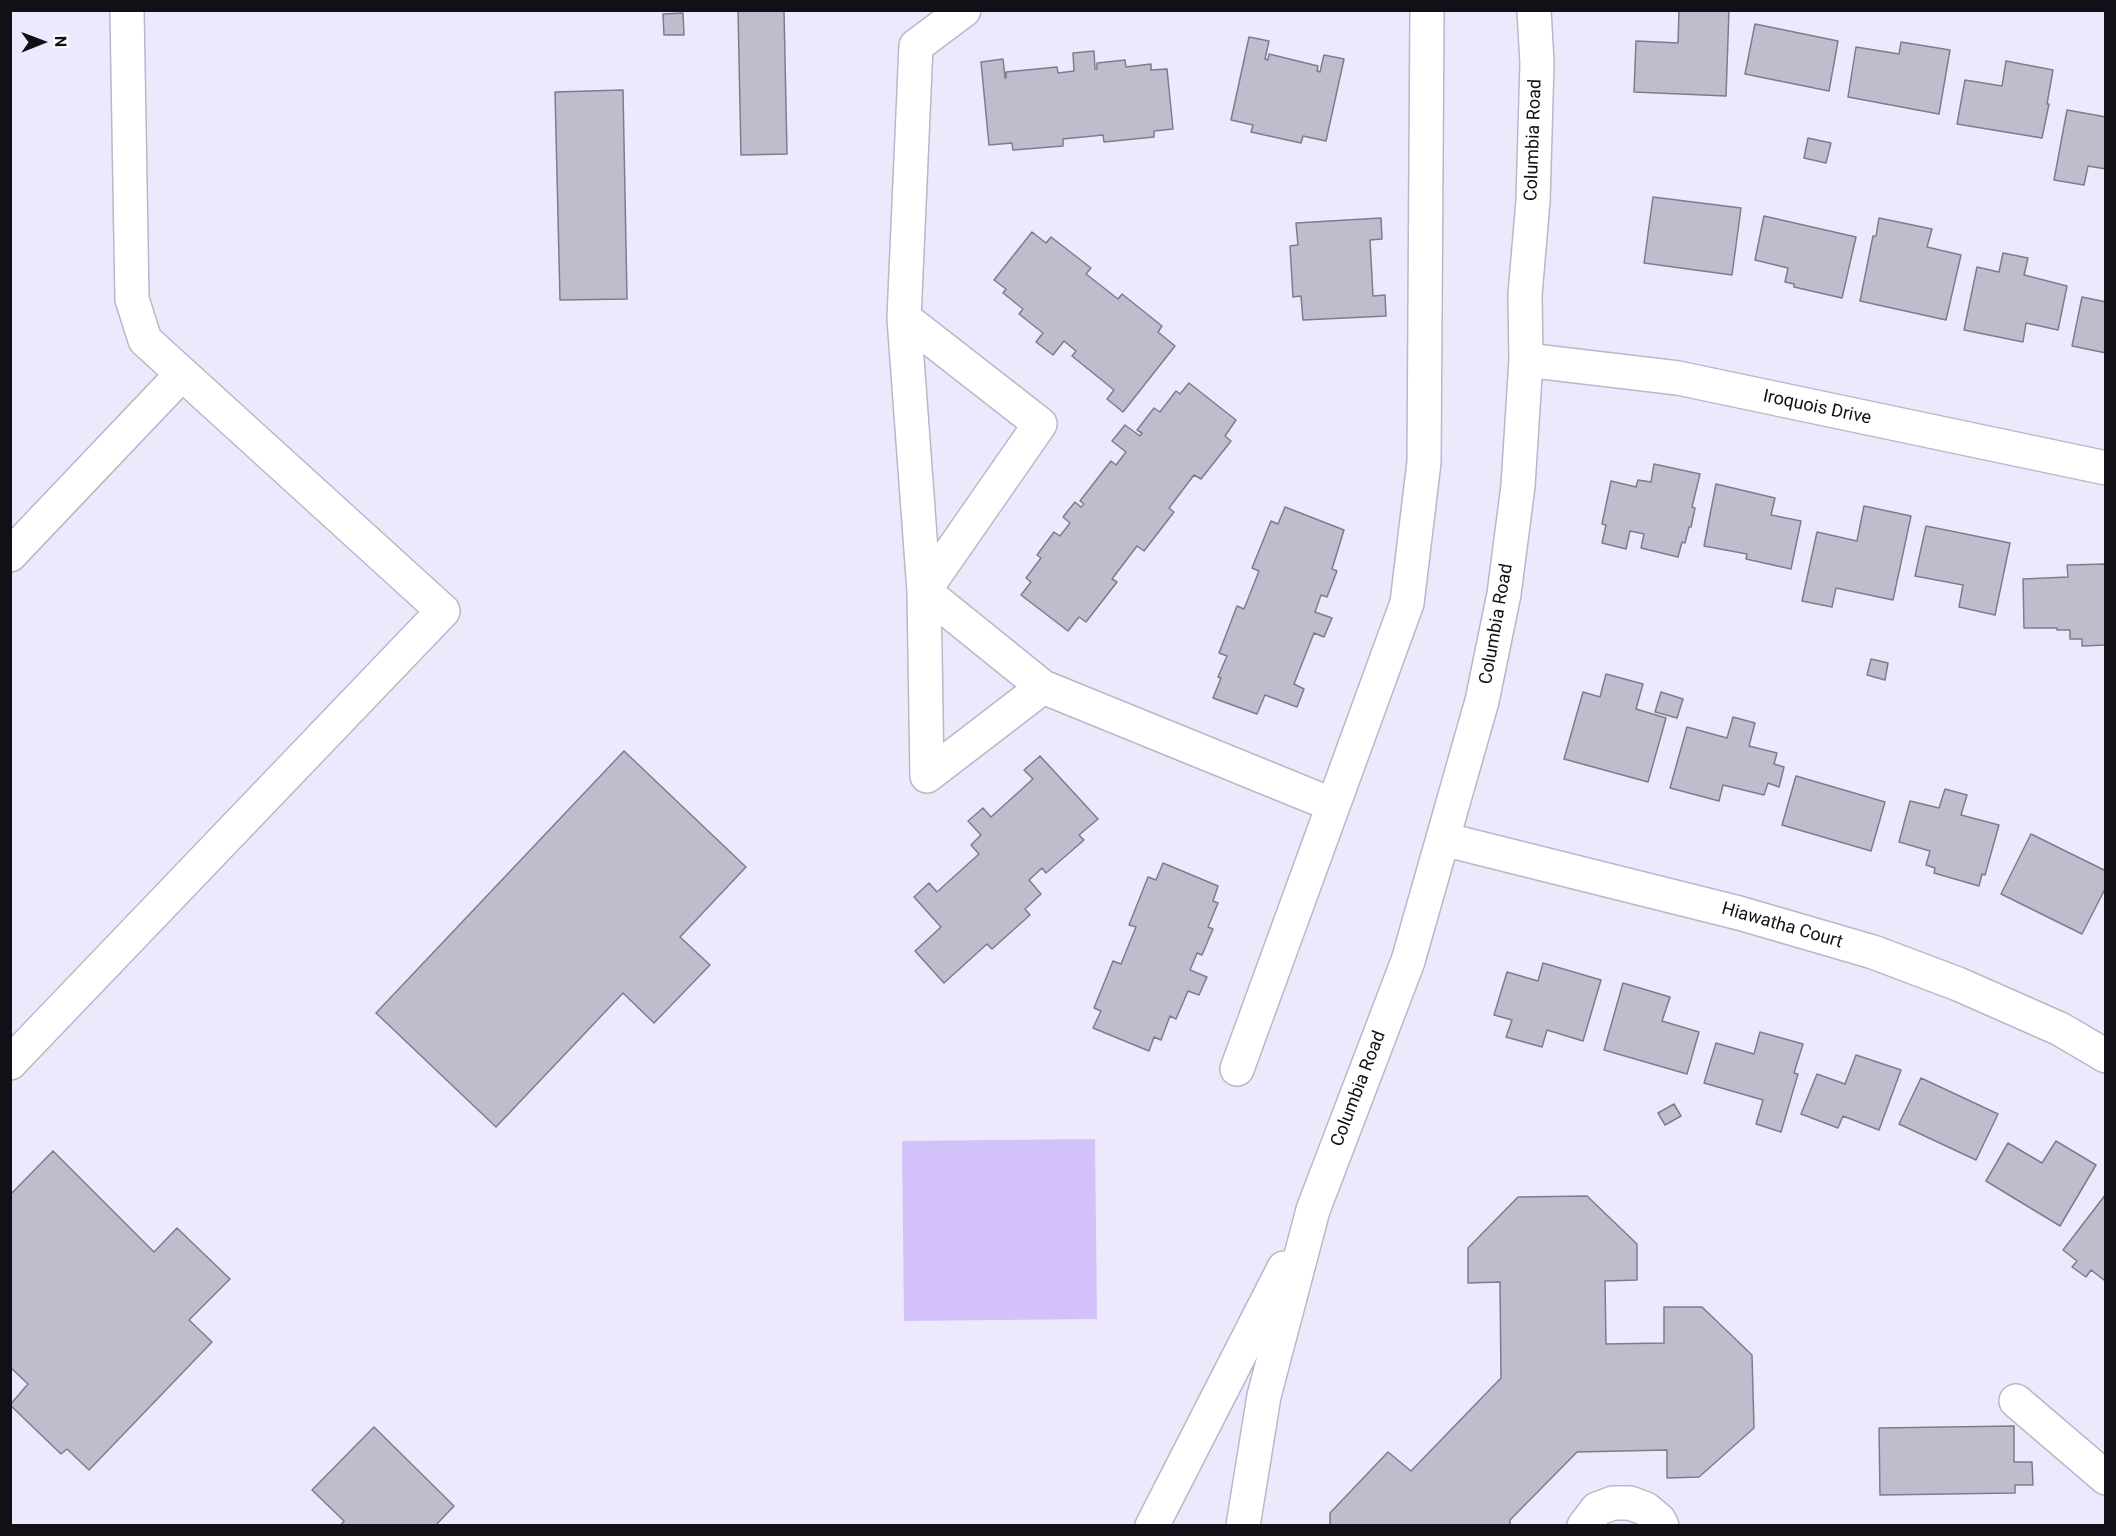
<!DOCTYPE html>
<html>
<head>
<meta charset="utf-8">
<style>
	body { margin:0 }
	#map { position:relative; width:2116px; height:1536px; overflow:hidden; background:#ede8fb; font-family:Roboto,sans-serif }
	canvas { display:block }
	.frame { position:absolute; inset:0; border:12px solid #111016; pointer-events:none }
	.north { position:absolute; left:12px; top:12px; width:60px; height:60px; -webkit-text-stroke:4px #fff; paint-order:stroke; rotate:89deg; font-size:16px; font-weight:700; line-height:24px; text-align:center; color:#111016 }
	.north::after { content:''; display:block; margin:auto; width:21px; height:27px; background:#111016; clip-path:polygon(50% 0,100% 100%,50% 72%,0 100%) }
</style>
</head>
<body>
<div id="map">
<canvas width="2116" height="1536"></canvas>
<div class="frame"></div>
<div class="north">N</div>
</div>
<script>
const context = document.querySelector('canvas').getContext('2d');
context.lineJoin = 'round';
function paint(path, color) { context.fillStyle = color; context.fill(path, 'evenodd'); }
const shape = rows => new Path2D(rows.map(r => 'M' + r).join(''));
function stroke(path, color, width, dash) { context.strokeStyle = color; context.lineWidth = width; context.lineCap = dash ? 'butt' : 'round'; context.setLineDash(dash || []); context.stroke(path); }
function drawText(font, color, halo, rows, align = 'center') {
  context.font = font + ' Roboto,sans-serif'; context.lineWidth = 4.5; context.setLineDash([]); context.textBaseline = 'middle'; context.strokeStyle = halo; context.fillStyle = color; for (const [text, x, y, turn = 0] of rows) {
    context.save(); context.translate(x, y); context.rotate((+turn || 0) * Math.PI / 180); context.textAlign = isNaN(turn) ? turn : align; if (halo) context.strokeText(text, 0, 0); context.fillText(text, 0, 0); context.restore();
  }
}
paint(shape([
	[1095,1139,1097,1319,904,1321,902,1141]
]), '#d3c2f9');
const building = shape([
	[738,10,784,10,787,154,741,155,738,10],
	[1679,10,1729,10,1726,96,1634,92,1636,41,1678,43,1679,10],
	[683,13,684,35,664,35,663,14,683,13],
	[1755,24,1838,41,1829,91,1745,74,1755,24],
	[1249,37,1269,41,1265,59,1268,60,1269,54,1318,66,1317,71,1320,72,1324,55,1344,59,1326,141,1303,136,1301,143,1251,132,1253,125,1231,120,1249,37],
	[1901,42,1950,50,1939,114,1848,97,1856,47,1899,54,1901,42],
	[1094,51,1095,69,1097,69,1097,63,1125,60,1126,67,1151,64,1151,70,1167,69,1173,129,1154,131,1154,137,1104,142,1103,135,1063,139,1063,146,1013,150,1012,143,989,145,981,62,1003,59,1005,78,1006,78,1006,72,1057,67,1058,73,1074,71,1073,53,1094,51],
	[2006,61,2053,70,2047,104,2049,104,2042,138,1957,124,1965,80,2002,86,2006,61],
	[623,90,627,299,560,300,555,92,623,90],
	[2067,110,2106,117,2106,169,2088,166,2084,185,2054,180,2067,110],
	[1808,138,1831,143,1826,163,1804,158,1808,138],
	[1653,197,1741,208,1732,275,1644,263,1653,197],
	[1764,216,1856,237,1842,298,1794,287,1794,284,1785,282,1788,268,1755,260,1764,216],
	[1381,218,1382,239,1370,240,1373,296,1385,295,1386,316,1303,320,1301,296,1293,297,1290,246,1298,245,1296,223,1381,218],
	[1879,218,1932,229,1927,247,1961,255,1946,320,1860,301,1873,236,1876,236,1879,218],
	[1032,232,1046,243,1051,237,1091,268,1086,274,1118,299,1122,294,1162,326,1158,332,1175,346,1123,412,1107,399,1114,390,1072,356,1076,351,1064,341,1053,355,1036,342,1043,333,1019,314,1023,309,1003,293,1006,289,994,280,1032,232],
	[2003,253,2028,258,2024,275,2067,286,2058,330,2026,323,2023,342,1964,330,1977,267,1999,272,2003,253],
	[2082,297,2106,302,2106,353,2072,346,2082,297],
	[1189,383,1236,420,1225,436,1231,441,1201,479,1194,475,1169,508,1174,512,1144,551,1137,546,1112,579,1117,582,1086,622,1079,617,1068,631,1021,595,1031,582,1026,578,1041,558,1037,555,1054,532,1060,536,1070,523,1063,517,1075,502,1081,507,1084,504,1080,501,1111,461,1116,465,1126,452,1112,441,1125,425,1140,436,1142,433,1137,430,1154,408,1160,412,1176,391,1180,394,1189,383],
	[1654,464,1700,474,1692,507,1695,508,1691,527,1689,527,1685,543,1682,542,1678,557,1641,548,1644,534,1630,531,1626,549,1602,543,1606,525,1602,524,1611,481,1636,487,1638,480,1651,482,1654,464],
	[1716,484,1775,498,1771,515,1801,521,1791,569,1746,559,1747,554,1704,546,1716,484],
	[1864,506,1911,516,1893,600,1836,588,1832,607,1802,601,1817,532,1857,541,1864,506],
	[1285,507,1344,530,1332,569,1337,571,1327,597,1321,595,1315,612,1332,618,1324,637,1314,633,1294,684,1304,689,1297,707,1265,695,1257,714,1213,698,1221,678,1218,677,1227,656,1219,653,1237,606,1244,609,1259,571,1252,568,1271,521,1278,524,1285,507],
	[1926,526,2010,543,1995,615,1959,607,1963,585,1915,576,1926,526],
	[2106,564,2106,645,2082,646,2082,639,2070,639,2070,630,2057,630,2057,628,2024,628,2023,579,2068,577,2067,565,2106,564],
	[1871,659,1888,663,1885,680,1867,675,1871,659],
	[1606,674,1643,684,1636,709,1666,718,1648,782,1564,759,1583,692,1600,697,1606,674],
	[1661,692,1683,699,1677,718,1655,712,1661,692],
	[1733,717,1755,723,1749,746,1777,753,1774,764,1784,767,1779,787,1768,783,1764,795,1723,785,1719,801,1670,788,1687,727,1727,738,1733,717],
	[624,751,746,867,680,937,710,965,654,1023,623,993,496,1127,376,1013,624,751],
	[1040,756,1098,819,1079,835,1084,840,1046,873,1042,868,1029,880,1041,894,1025,909,1030,915,992,949,987,944,944,983,915,951,941,927,914,897,929,883,937,892,979,854,971,845,981,835,968,821,983,808,991,817,1033,779,1024,770,1040,756],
	[1796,776,1885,802,1871,851,1782,825,1796,776],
	[1945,789,1967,795,1961,815,1999,825,1985,875,1982,874,1979,886,1934,873,1935,868,1926,865,1930,851,1899,842,1910,801,1939,808,1945,789],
	[2031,834,2106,871,2106,887,2082,934,2001,894,2031,834],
	[1163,863,1218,886,1213,901,1218,903,1208,927,1213,929,1202,955,1197,953,1190,970,1207,977,1199,995,1188,991,1176,1019,1170,1016,1161,1040,1154,1037,1149,1051,1093,1028,1101,1011,1094,1008,1113,961,1121,964,1136,927,1129,925,1148,877,1156,880,1163,863],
	[1543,963,1601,980,1583,1041,1547,1030,1542,1047,1506,1037,1512,1020,1494,1015,1507,972,1538,981,1543,963],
	[1623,983,1670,997,1662,1021,1699,1032,1687,1074,1604,1050,1623,983],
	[1760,1032,1803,1044,1794,1073,1798,1074,1781,1132,1756,1124,1763,1100,1704,1083,1716,1043,1754,1054,1760,1032],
	[1856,1055,1901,1070,1879,1130,1843,1116,1838,1128,1801,1114,1817,1074,1845,1084,1856,1055],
	[1921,1078,1998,1114,1976,1160,1899,1124,1921,1078],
	[1674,1104,1681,1116,1665,1125,1658,1113,1674,1104],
	[2056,1141,2096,1165,2060,1226,1986,1181,2008,1143,2042,1163,2056,1141],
	[53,1151,154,1252,177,1228,230,1279,189,1320,212,1342,89,1470,67,1449,61,1454,10,1405,28,1384,10,1367,10,1195,53,1151],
	[2106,1194,2106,1278,2104,1280,2091,1270,2086,1277,2072,1267,2077,1261,2063,1250,2106,1194],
	[1587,1196,1637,1244,1637,1280,1605,1281,1606,1344,1664,1343,1664,1307,1702,1307,1752,1355,1754,1428,1699,1477,1667,1478,1667,1450,1577,1452,1510,1520,1510,1526,1330,1526,1330,1513,1388,1452,1411,1471,1501,1378,1500,1282,1468,1283,1468,1248,1518,1197,1587,1196],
	[2014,1426,2014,1462,2032,1462,2033,1485,2015,1485,2015,1493,1880,1495,1879,1428,2014,1426],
	[374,1427,454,1506,435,1526,340,1526,344,1521,312,1490,374,1427]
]);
paint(building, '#c1bbce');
stroke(building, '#807b8c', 1.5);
const minor = shape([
	[964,10,916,46,904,318,924,591,927,776,1043,687],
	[904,318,1040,424,924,591,1043,687,1333,805],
	[1526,360,1678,378,2106,468],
	[10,555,182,374],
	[1443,839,1739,913,1873,952,1958,984,2060,1029,2106,1056],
	[10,1063,443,611,145,340,132,299,127,10],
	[1237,1069,1407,603,1424,462,1427,10],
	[2016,1401,2106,1478],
	[1152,1526,1284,1268],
	[1243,1526,1264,1396,1313,1210,1408,961,1482,701,1504,594,1518,486,1526,360,1525,295,1533,201,1537,63,1534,10],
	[1584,1526,1597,1509,1613,1503,1630,1503,1646,1509,1659,1520,1662,1526]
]);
stroke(minor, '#bbb6c8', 36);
stroke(minor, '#fff', 33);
drawText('18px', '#111016', '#fff', [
	["Columbia Road",1534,140,-88],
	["Iroquois Drive",1817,408,12],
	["Columbia Road",1497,624,-80],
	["Hiawatha Court",1782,926,16],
	["Columbia Road",1359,1089,-69]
]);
</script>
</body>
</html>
